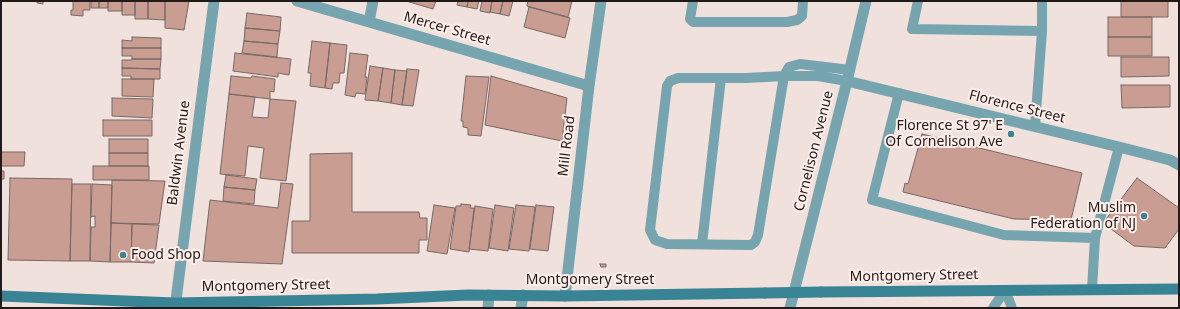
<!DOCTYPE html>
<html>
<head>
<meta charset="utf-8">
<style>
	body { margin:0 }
	#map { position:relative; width:1180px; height:309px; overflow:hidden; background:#f1e1dd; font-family:"Noto Sans",sans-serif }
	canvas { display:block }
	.frame { position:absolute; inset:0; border:2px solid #201a19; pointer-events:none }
</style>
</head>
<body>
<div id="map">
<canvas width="1180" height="309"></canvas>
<div class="frame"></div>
</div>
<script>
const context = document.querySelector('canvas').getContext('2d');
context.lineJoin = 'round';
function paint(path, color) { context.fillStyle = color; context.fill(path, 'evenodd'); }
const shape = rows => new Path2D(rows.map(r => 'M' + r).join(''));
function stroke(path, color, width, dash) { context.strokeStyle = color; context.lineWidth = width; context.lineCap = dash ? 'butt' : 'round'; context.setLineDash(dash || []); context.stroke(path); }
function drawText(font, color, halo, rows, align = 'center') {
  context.font = font + ' "Noto Sans",sans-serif'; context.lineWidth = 4; context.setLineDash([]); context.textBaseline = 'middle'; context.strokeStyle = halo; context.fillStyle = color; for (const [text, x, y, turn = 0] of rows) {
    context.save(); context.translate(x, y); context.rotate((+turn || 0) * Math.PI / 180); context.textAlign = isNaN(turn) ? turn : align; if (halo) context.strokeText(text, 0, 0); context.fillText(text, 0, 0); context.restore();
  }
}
const building = shape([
	[37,1,43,1,43,4,37,3,37,1],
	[73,1,90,1,90,10,83,10,83,16,71,15,71,10,73,10,73,1],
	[91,1,99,1,99,8,91,8,91,1],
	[99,1,108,1,108,8,99,8,99,1],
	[108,1,122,1,122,11,108,11,108,1],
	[122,1,135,1,135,15,122,15,122,1],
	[135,1,148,1,148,19,135,19,135,1],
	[148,1,165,1,165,20,148,19,148,1],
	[165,1,189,1,184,30,165,28,165,1],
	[406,1,436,1,433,9,406,1],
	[458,1,468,1,467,7,457,5,458,1],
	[468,1,479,1,477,9,467,7,468,1],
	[482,1,492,1,490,13,480,11,482,1],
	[492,1,503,1,500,14,490,12,492,1],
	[503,1,513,1,509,16,500,14,503,1],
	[528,1,572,1,568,17,527,6,528,1],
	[1121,1,1168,1,1168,17,1121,17,1121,1],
	[529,7,570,18,565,38,524,27,529,7],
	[247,13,281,17,280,31,245,28,247,13],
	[1108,17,1152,17,1152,37,1108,37,1108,17],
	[245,28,280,31,278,44,244,41,245,28],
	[132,37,161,38,161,48,122,48,122,40,132,41,132,37],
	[1108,37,1152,37,1152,56,1108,56,1108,37],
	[244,41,278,44,277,57,242,53,244,41],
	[312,41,330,43,325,88,310,86,311,73,308,73,312,41],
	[330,43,347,45,344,73,340,73,339,83,333,83,332,89,325,88,330,43],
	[122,48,161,48,161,59,132,59,132,56,122,56,122,48],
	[235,53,291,59,289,75,278,73,278,77,233,71,235,53],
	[350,53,368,55,365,77,367,77,365,94,356,93,355,97,345,95,350,53],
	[1121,57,1169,57,1169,76,1121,77,1121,57],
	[132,59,161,59,160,69,122,68,122,60,132,60,132,59],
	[370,66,383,68,378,101,365,100,370,66],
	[122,68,160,69,160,79,131,79,131,76,122,76,122,68],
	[383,68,395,70,391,103,378,101,383,68],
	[407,69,419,70,413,106,402,105,407,69],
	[395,70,407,71,402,105,391,103,395,70],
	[231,76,251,78,252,76,275,79,274,92,270,91,270,99,229,94,231,76],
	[466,76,489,77,481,136,468,135,468,128,463,127,463,121,461,121,466,76],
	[491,76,567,98,562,141,485,125,491,76],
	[122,79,154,79,153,97,122,96,122,79],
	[1121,85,1170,85,1170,107,1122,108,1121,85],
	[229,94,255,97,252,117,268,118,270,99,296,101,286,181,260,178,264,148,248,146,245,176,220,174,229,94],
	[112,98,153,99,152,118,112,116,112,98],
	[103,120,152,120,152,136,103,136,103,120],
	[922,134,1082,173,1071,220,1014,219,903,192,905,183,908,184,922,134],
	[109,139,148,139,148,153,109,153,109,139],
	[1,152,25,152,24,166,1,166,1,152],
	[109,153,148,153,148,166,109,166,109,153],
	[352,153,352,212,419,212,420,218,427,218,427,240,419,240,419,253,292,253,292,221,310,221,310,154,352,153],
	[93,166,149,166,149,180,93,180,93,166],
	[1,171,4,171,4,179,1,179,1,171],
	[226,175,257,179,255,190,224,187,226,175],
	[10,178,72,179,70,261,8,260,10,178],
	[1137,178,1179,208,1179,229,1165,248,1134,246,1103,223,1137,178],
	[112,180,165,181,159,224,111,223,112,180],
	[281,183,293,184,282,264,203,261,210,200,278,208,281,183],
	[72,184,91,184,90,261,70,261,72,184],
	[92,184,112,185,110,262,90,261,91,227,95,227,95,216,91,217,92,184],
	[224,187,255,190,254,204,223,201,224,187],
	[461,204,471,205,470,208,474,208,469,252,450,249,456,206,461,206,461,204],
	[434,205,455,208,447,254,427,251,434,205],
	[495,205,514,208,508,251,489,248,495,205],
	[516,205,535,207,529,251,509,249,516,205],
	[536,205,554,207,548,251,530,249,536,205],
	[475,206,493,209,488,251,469,249,475,206],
	[111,223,132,224,131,262,110,262,111,223],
	[132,224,159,225,154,263,131,262,132,224],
	[600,264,606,264,606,267,601,267,600,264]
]);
paint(building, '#c99d91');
stroke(building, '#766965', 1);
stroke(shape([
	[693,1,690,19,693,22,787,22,797,20,802,16,803,1],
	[918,1,912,29,1042,31],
	[784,76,758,235,755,242,751,245,667,244,655,240,650,230,667,86,670,81,678,78,746,78,784,76],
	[847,81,818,76,784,76,789,67,800,64,850,70],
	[899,93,872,200,1004,235,1095,238,1119,147],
	[1035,126,1042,31,1042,1],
	[702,244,721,78],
	[1092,289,1095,238],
	[1005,290,1012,308],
	[993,308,1005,290]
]), '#76a4af', 10);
stroke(shape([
	[297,1,589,86],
	[369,22,373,1],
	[847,81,1119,147,1170,160,1179,165],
	[565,296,589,86,601,1],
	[488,308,489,295],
	[521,308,523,295],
	[790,308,847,81,866,1]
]), '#76a4af', 11);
stroke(shape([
	[175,308,214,1]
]), '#76a4af', 11);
stroke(shape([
	[821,292,1179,289],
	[1,296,175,303,377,299,468,295,565,296,765,293]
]), '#388495', 11);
stroke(shape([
	[765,293,821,292]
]), '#388495', 11);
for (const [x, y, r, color] of [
	[1011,134,4,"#3f8392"],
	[1144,216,4,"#3f8392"],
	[123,255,4,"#3f8392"]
]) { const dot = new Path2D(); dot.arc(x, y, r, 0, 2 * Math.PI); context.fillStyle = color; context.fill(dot); stroke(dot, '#feeeea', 1.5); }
drawText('14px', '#201a19', '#feeeea', [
	["Mercer Street",447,29,16],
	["Florence Street",1017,107,14],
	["Mill Road",567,146,-83],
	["Cornelison Avenue",814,151,-76],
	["Baldwin Avenue",179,153,-83],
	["Montgomery Street",914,276,-1],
	["Montgomery Street",590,280],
	["Montgomery Street",266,286,-1]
]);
drawText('14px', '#201a19', '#feeeea', [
	["Florence St 97' E",1003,126],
	["Of Cornelison Ave",1003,142],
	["Muslim",1136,208],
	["Federation of NJ",1136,224],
	["Food Shop",131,255,"left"]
], 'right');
</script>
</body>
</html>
